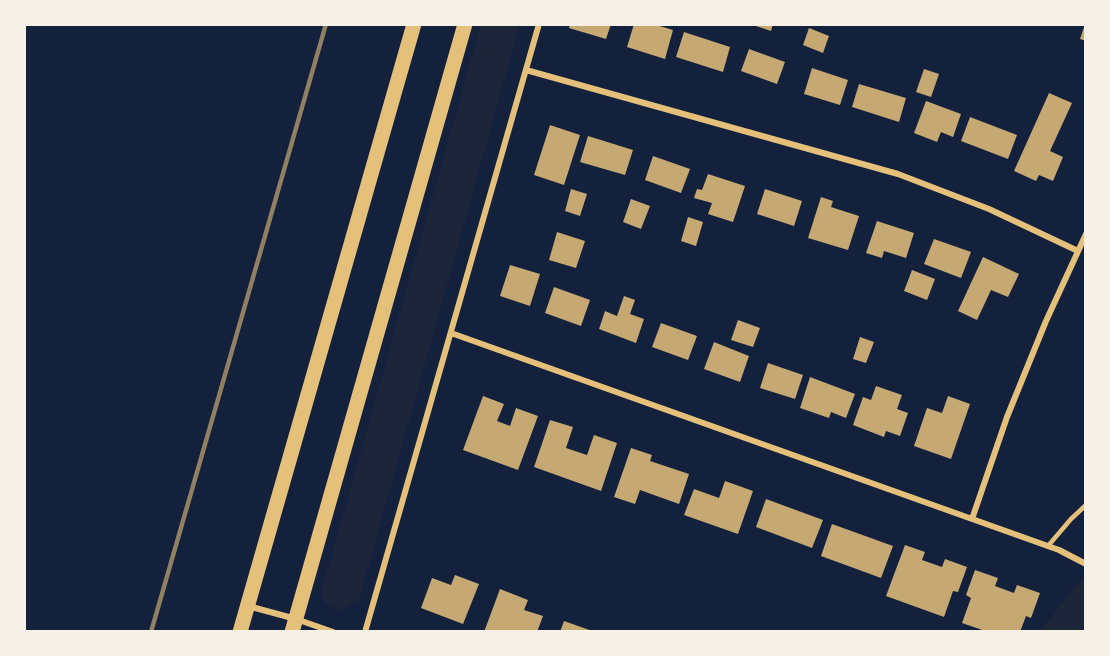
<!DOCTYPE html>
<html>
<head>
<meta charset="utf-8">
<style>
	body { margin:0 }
	#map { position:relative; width:1110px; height:656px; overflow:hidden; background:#14213d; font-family:"Alegreya Sans",sans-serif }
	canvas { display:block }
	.frame { position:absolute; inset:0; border:26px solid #f6f1e7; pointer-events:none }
</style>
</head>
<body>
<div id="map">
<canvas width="1110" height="656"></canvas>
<div class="frame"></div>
</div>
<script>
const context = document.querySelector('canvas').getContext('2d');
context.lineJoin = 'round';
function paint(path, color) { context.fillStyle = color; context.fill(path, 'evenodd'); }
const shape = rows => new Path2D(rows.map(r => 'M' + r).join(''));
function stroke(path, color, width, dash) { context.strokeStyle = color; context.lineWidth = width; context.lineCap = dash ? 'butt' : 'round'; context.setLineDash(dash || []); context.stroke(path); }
paint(shape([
	[481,24,520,24,359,600,338,611,326,604,321,593],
	[1086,574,1086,632,1039,632]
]), '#1d2539');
paint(shape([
	[570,24,611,24,606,39,569,28],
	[634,24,653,24,673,30,665,59,627,47],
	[750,24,773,24,771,31],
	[1085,24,1086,24,1086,41,1080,39],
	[809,28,829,36,823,53,803,45],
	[684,32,730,47,723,72,676,57],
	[749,49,785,62,777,84,741,71],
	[812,68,848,80,840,105,804,94],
	[924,69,939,74,931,97,916,92],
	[859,84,906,98,899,122,852,107],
	[1049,93,1072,103,1050,151,1063,157,1053,181,1039,175,1036,181,1014,171],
	[926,101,961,114,953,137,941,132,937,142,914,133],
	[970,117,1017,135,1008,159,961,141],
	[550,125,580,135,564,185,534,175],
	[588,136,633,150,625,175,580,162],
	[653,156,690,169,681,193,645,180],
	[708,174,745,186,733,222,708,214,712,203,694,198,697,189,702,190],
	[571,189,587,194,580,216,565,211],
	[765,189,802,201,794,226,757,214],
	[821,197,833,201,831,207,859,216,848,250,808,238],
	[631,199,650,206,641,229,623,222],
	[688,217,703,222,696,246,681,241],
	[877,221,914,233,906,258,884,251,882,258,866,253],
	[557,232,585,241,576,268,549,260],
	[934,239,971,252,961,278,924,264],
	[983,257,1019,274,1008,297,991,290,977,320,958,311],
	[510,265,540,274,530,306,500,296],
	[912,270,935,279,927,300,904,291],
	[554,287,590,300,581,326,545,313],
	[624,296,635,300,630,314,644,319,636,343,599,329,605,311,617,316],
	[738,320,760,328,753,347,731,340],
	[661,323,697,336,688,360,652,347],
	[860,337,874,342,866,363,853,359],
	[714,342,749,356,740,382,704,369],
	[768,363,803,375,795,399,760,388],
	[810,377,855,394,846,418,831,412,829,418,800,408],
	[876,386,902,395,897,409,908,413,900,436,886,431,884,437,853,425,863,397,871,400],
	[483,396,504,404,497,421,510,426,516,408,538,416,518,470,463,450],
	[948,396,970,404,951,459,914,446,927,408,942,413],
	[550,420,573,427,566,448,587,455,594,435,617,443,601,491,534,467],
	[631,448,652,455,650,461,689,474,679,504,640,490,635,504,614,497],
	[725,481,753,491,738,534,684,515,694,489,719,498],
	[766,499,823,520,812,548,756,527],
	[832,524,893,546,881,578,821,556],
	[905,545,925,552,922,560,942,567,945,559,967,567,958,592,953,591,944,617,886,596],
	[975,570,998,578,995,586,1014,593,1017,585,1040,593,1031,618,1026,616,1020,632,988,632,962,623,971,598,966,595],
	[455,575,479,584,463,624,421,608,432,578,451,585],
	[500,589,528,600,524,610,543,616,537,632,484,632],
	[564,621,595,632,560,632]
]), '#c6a872');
stroke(shape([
	[1048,546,1071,519,1086,505]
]), '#e5c07b', 4.5);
stroke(shape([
	[526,70,898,174,989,209,1078,251],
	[451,333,1059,550,1086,564],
	[972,519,1007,417,1046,321,1086,234],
	[248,606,296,619,333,632],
	[365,632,539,24]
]), '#e5c07b', 6);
stroke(shape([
	[240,632,414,24],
	[292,632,465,24]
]), '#e5c07b', 15);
stroke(shape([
	[151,632,326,24]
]), '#918062', 4.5);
</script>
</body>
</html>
